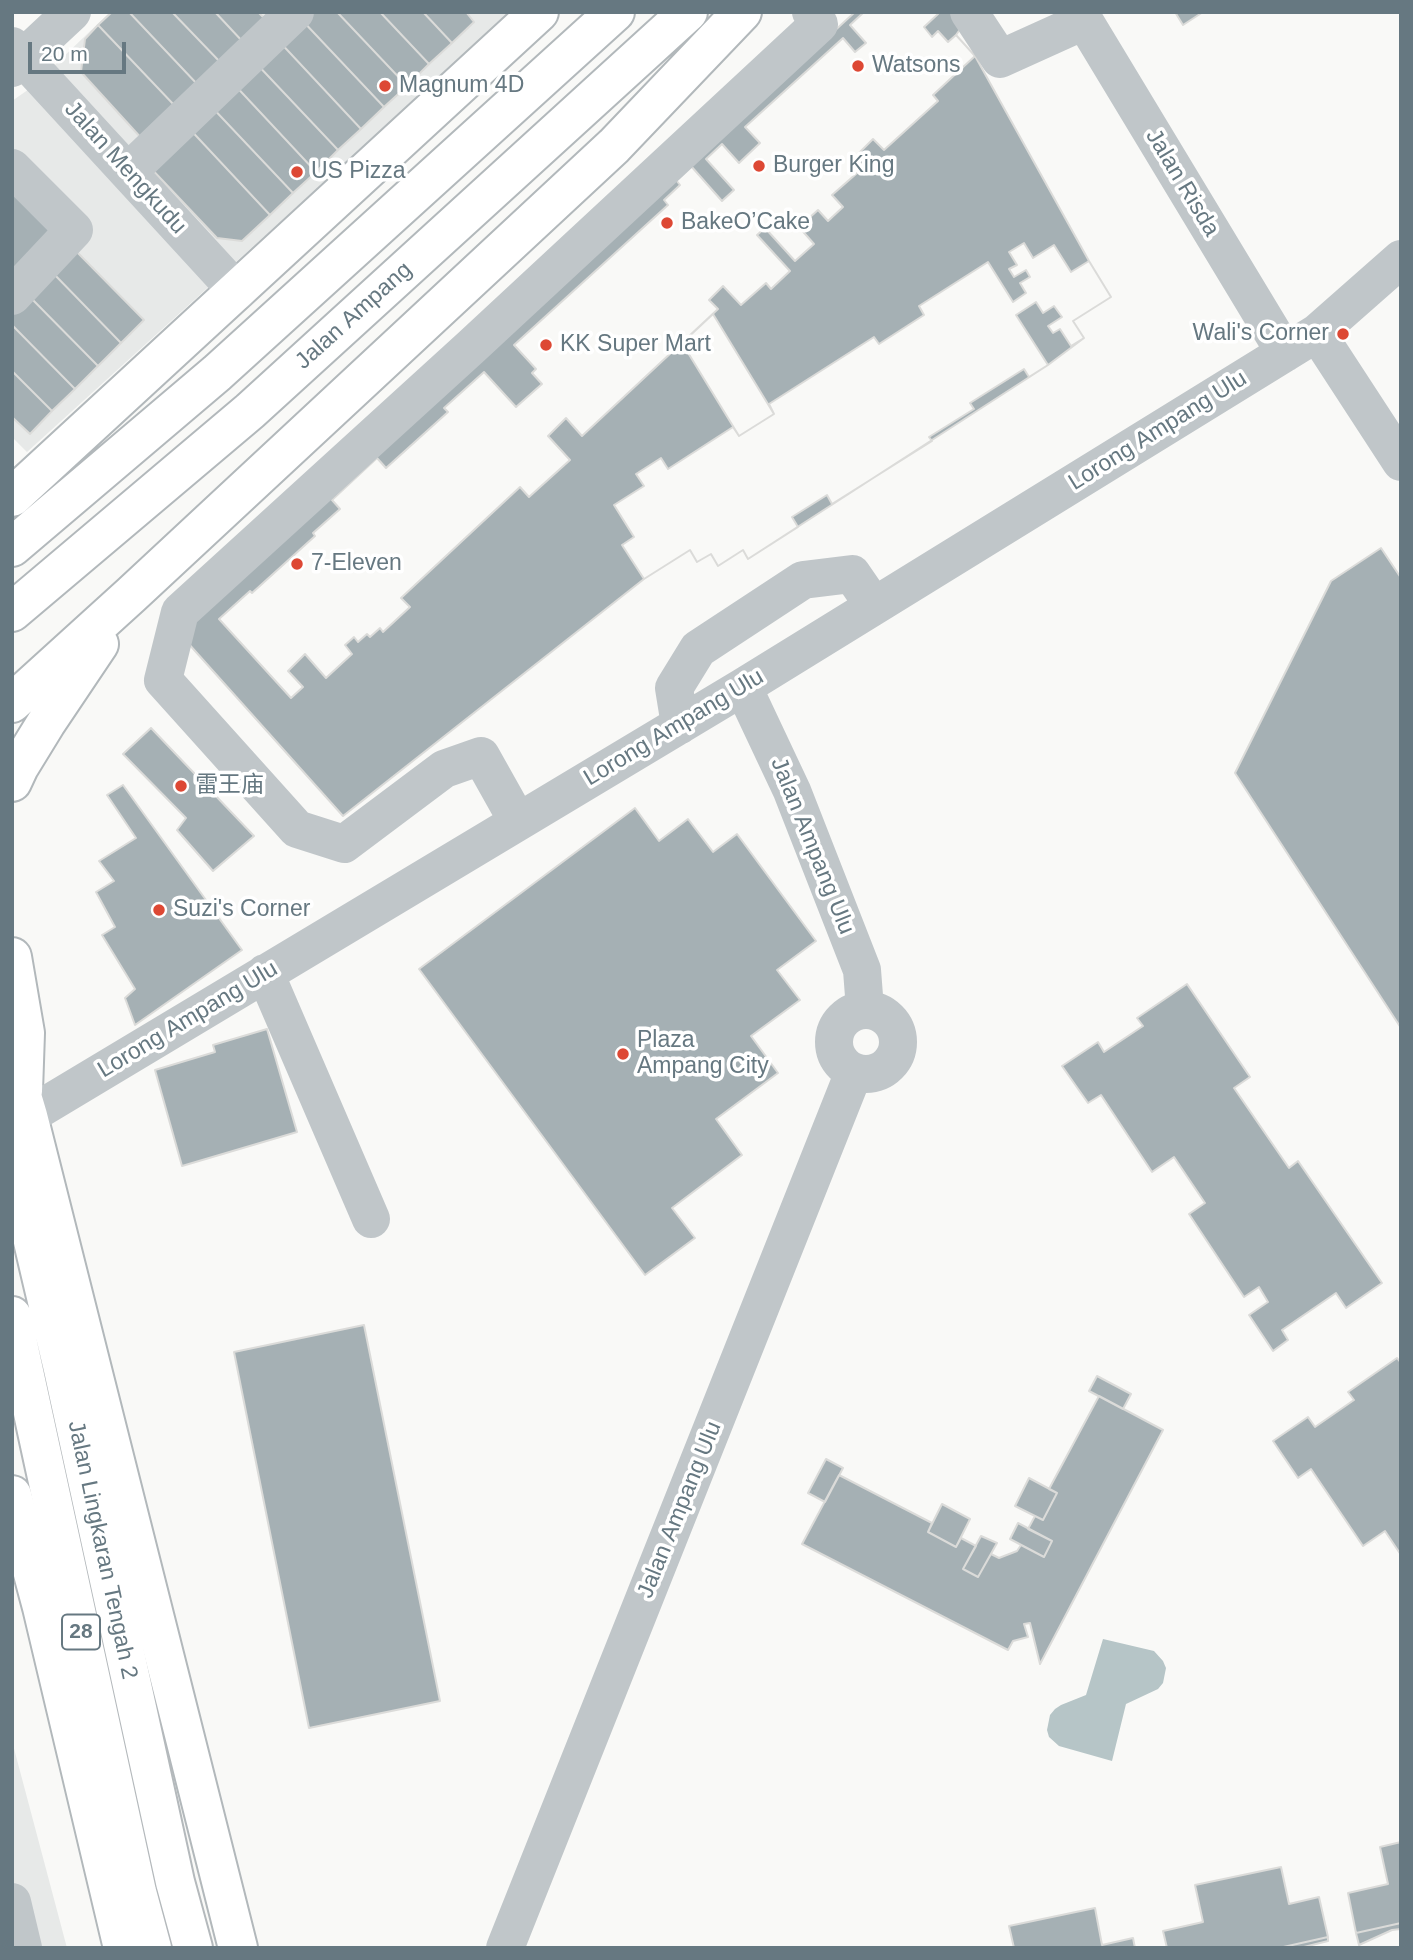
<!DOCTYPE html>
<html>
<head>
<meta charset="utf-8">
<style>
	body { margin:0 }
	#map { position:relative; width:1413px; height:1960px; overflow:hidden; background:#f9f9f7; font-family:Arial,sans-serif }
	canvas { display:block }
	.frame { position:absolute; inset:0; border:14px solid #667881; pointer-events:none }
	.scale { position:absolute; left:28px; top:42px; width:98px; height:32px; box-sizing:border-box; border:4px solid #667881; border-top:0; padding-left:9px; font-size:21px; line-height:24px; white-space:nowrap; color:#667881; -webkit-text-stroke:5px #fff; paint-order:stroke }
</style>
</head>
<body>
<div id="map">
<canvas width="1413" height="1960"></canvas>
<div class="frame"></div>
<div class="scale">20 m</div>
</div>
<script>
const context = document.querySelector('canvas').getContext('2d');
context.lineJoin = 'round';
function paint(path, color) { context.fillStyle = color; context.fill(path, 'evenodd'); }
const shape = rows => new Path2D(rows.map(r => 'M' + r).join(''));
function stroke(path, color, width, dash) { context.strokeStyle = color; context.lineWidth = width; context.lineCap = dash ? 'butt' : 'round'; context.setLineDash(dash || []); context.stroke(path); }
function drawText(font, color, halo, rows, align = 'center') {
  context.font = font + ' Arial,"Noto Sans SC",sans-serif'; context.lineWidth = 7; context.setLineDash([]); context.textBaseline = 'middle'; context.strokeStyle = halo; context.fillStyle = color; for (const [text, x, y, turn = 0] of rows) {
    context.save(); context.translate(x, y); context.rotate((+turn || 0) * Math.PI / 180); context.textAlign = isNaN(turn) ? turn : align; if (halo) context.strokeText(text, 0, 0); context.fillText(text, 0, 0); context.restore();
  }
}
paint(shape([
	[110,12,511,12,27,452,12,437,12,101,32,87],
	[12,1741,67,1948,12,1948]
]), '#e7e9e8');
paint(shape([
	[1103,1639,1154,1651,1163,1661,1166,1668,1163,1683,1158,1689,1126,1704,1112,1761,1059,1746,1049,1737,1047,1730,1050,1715,1055,1709,1061,1705,1086,1695]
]), '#b6c5c7');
const building = shape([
	[112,12,129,12,198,85,175,106,98,25,112,12],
	[129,12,172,12,221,63,198,85,129,12],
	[172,12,215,12,243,42,221,63,172,12],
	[215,12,258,12,266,20,243,42,215,12],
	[304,12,337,12,407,86,384,107,299,17,304,12],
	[337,12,380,12,429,64,407,86,337,12],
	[380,12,423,12,452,43,429,64,380,12],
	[423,12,466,12,474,22,452,43,423,12],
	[855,12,959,12,966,21,956,35,975,56,1089,261,1111,297,1073,321,1084,338,1048,365,748,559,743,550,718,566,711,554,697,562,690,550,644,579,343,816,179,633,855,12],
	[864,12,936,12,938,14,924,27,932,37,938,31,948,42,956,35,975,56,933,95,938,101,884,150,873,139,855,157,864,167,832,195,843,207,828,221,818,210,799,227,814,244,795,261,765,228,757,235,790,271,771,289,766,283,741,305,723,286,709,300,718,309,582,436,566,418,548,436,570,460,529,497,520,487,401,598,410,607,383,632,380,628,370,637,367,634,358,642,354,637,345,645,352,654,326,678,305,654,288,671,303,687,291,698,219,619,250,591,252,593,315,536,313,533,340,509,332,500,377,458,386,468,448,412,444,408,484,372,516,407,542,384,532,373,536,369,514,345,668,205,664,200,680,185,676,180,691,166,722,201,734,190,706,159,722,144,739,163,760,143,745,127,843,38,855,52,866,43,850,25,864,12],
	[1175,12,1203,12,1183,25,1175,12],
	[299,17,384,107,361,129,276,38,299,17],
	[98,25,175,106,143,140,81,72,85,39,98,25],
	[276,38,361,129,338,150,253,60,276,38],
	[253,60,338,150,316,172,231,81,253,60],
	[231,81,316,172,293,193,208,103,231,81],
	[208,103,293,193,270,215,185,124,208,103],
	[185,124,270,215,242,241,217,238,145,162,185,124],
	[12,190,54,232,12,275,12,190],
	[1024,243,1033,258,1054,245,1071,272,1089,261,1111,297,1073,321,1084,338,1071,346,1060,329,1053,333,1048,326,1062,317,1054,306,1043,313,1036,302,1016,315,1048,365,1029,377,1024,369,970,403,974,409,929,437,932,441,832,504,827,495,792,517,798,527,748,559,743,550,718,566,711,554,697,562,690,550,644,579,622,545,634,537,614,505,644,486,636,474,661,458,668,469,733,427,739,436,774,414,769,404,874,337,879,344,924,315,919,306,988,262,1013,302,1026,293,1020,283,1030,277,1026,270,1014,277,1009,269,1017,265,1009,252,1024,243],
	[73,248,144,320,121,343,51,271,73,248],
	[51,271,121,343,98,366,27,294,51,271],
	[27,294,98,366,75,389,12,325,12,309,27,294],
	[713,314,774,414,739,436,682,343,713,314],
	[12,325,75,389,52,411,12,371,12,325],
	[12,371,52,411,30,434,12,417,12,371],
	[1381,548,1401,578,1401,1028,1235,773,1331,581,1381,548],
	[151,728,254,836,213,871,177,830,186,818,123,754,151,728],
	[123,785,242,950,135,1025,125,998,135,989,102,935,115,927,96,892,114,881,99,861,136,838,107,795,123,785],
	[635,808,659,841,688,819,713,852,737,834,816,941,777,970,800,1000,751,1036,778,1073,716,1119,742,1155,672,1208,695,1238,645,1275,419,969,635,808],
	[1187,984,1250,1077,1234,1088,1289,1168,1298,1161,1382,1283,1346,1308,1336,1293,1282,1330,1288,1340,1273,1351,1249,1315,1268,1302,1259,1287,1244,1297,1189,1214,1205,1203,1174,1157,1152,1172,1101,1095,1088,1103,1062,1066,1098,1042,1104,1052,1143,1026,1137,1018,1187,984],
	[267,1029,297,1132,182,1166,155,1070,215,1052,213,1045,267,1029],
	[364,1325,440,1701,309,1728,234,1352,364,1325],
	[1397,1358,1401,1363,1401,1555,1385,1531,1363,1546,1311,1469,1298,1478,1273,1441,1308,1417,1315,1427,1354,1400,1348,1392,1397,1358],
	[1097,1376,1131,1394,1123,1409,1089,1391,1097,1376],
	[1099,1396,1163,1430,1040,1664,1030,1623,1024,1624,1028,1637,1013,1641,1008,1650,802,1544,839,1475,932,1523,928,1532,956,1547,961,1538,976,1546,963,1569,978,1577,991,1554,999,1558,1017,1551,1021,1545,1044,1557,1052,1541,1028,1529,1035,1516,1043,1520,1057,1493,1049,1489,1099,1396],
	[826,1459,843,1468,825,1502,808,1493,826,1459],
	[1029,1478,1057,1493,1043,1520,1015,1506,1029,1478],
	[942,1504,970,1519,956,1547,928,1532,942,1504],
	[1018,1523,1052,1541,1044,1557,1010,1539,1018,1523],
	[981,1536,997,1543,978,1577,963,1569,981,1536],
	[1401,1842,1401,1923,1356,1933,1348,1893,1388,1884,1380,1847,1401,1842],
	[1281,1867,1289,1904,1319,1897,1328,1937,1279,1948,1167,1948,1163,1931,1203,1922,1195,1885,1281,1867],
	[1095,1908,1102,1945,1133,1938,1135,1948,1014,1948,1009,1926,1095,1908],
	[1401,1923,1401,1929,1392,1930,1359,1945,1356,1933,1401,1923],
	[1328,1937,1328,1941,1300,1948,1279,1948,1328,1937]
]);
paint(building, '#a5b0b4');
stroke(building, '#dbdbd9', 2);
const major = shape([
	[12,497,539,12],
	[12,547,217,373,615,12],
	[12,612,250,411,688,12],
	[12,703,131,595,614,146,742,12],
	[12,782,19,767,46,723,99,644],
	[12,957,25,1033,23,1091],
	[12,1062,28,1116,238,1948],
	[12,1495,42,1607,123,1948]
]);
const highway = shape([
	[12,1152,63,1369,175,1882,193,1948],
	[12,1316,137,1892,152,1948]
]);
stroke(major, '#b2b8bb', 42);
stroke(highway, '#b4b9bc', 42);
stroke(shape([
	[969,12,1000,59,1084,21],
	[1079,12,1285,353],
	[12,46,237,291],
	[12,68,72,12],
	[12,168,74,230,12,296],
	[128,172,295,12],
	[1317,333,1401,462],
	[743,687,792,791,862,970,865,1009],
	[680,725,674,688,698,649,803,580,852,574,874,606],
	[518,822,481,756,444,769,344,844,297,829,163,680,180,612,471,347,819,24,811,12],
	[265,973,371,1219],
	'834 1042a32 32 0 1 1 64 0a32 32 0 1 1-64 0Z',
	[28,1116,743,687,1317,333,1401,259],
	[12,1902,23,1948],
	[505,1948,854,1072]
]), '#c0c6c9', 38);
stroke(major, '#fff', 38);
stroke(highway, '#fff', 38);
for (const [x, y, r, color] of [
	[858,66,7,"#dd4834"],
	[385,86,7,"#dd4834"],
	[759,166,7,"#dd4834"],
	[297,172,7,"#dd4834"],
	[667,223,7,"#dd4834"],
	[1343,334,7,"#dd4834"],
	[546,345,7,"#dd4834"],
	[297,564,7,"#dd4834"],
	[181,786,7,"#dd4834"],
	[159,910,7,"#dd4834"],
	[623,1054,7,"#dd4834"]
]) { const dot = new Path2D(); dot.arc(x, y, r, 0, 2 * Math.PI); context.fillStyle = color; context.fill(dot); stroke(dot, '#fff', 2.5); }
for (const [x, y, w] of [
	[81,1632,38]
]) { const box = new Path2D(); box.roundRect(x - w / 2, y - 17.5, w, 35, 5); context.fillStyle = '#fff'; context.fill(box); stroke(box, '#667881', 2); }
drawText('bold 21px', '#667881', null, [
	["28",81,1632]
]);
drawText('23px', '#667881', '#fff', [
	["Watsons",872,66],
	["Magnum 4D",399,86],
	["Burger King",773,166],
	["US Pizza",311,172],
	["BakeO’Cake",681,223],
	["Wali's Corner",1329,334,"right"],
	["KK Super Mart",560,345],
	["7-Eleven",311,564],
	["雷王庙",195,786],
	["Suzi's Corner",173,910],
	["Plaza",637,1041],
	["Ampang City",637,1067]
], 'left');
drawText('23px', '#667881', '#fff', [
	["Jalan Mengkudu",125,168,48],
	["Jalan Risda",1182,183,59],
	["Jalan Ampang",354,316,-42],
	["Lorong Ampang Ulu",1158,431,-32],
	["Lorong Ampang Ulu",674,728,-31],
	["Jalan Ampang Ulu",812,846,68],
	["Lorong Ampang Ulu",188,1020,-31],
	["Jalan Ampang Ulu",680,1510,-68],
	["Jalan Lingkaran Tengah 2",102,1550,78]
]);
</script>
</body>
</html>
